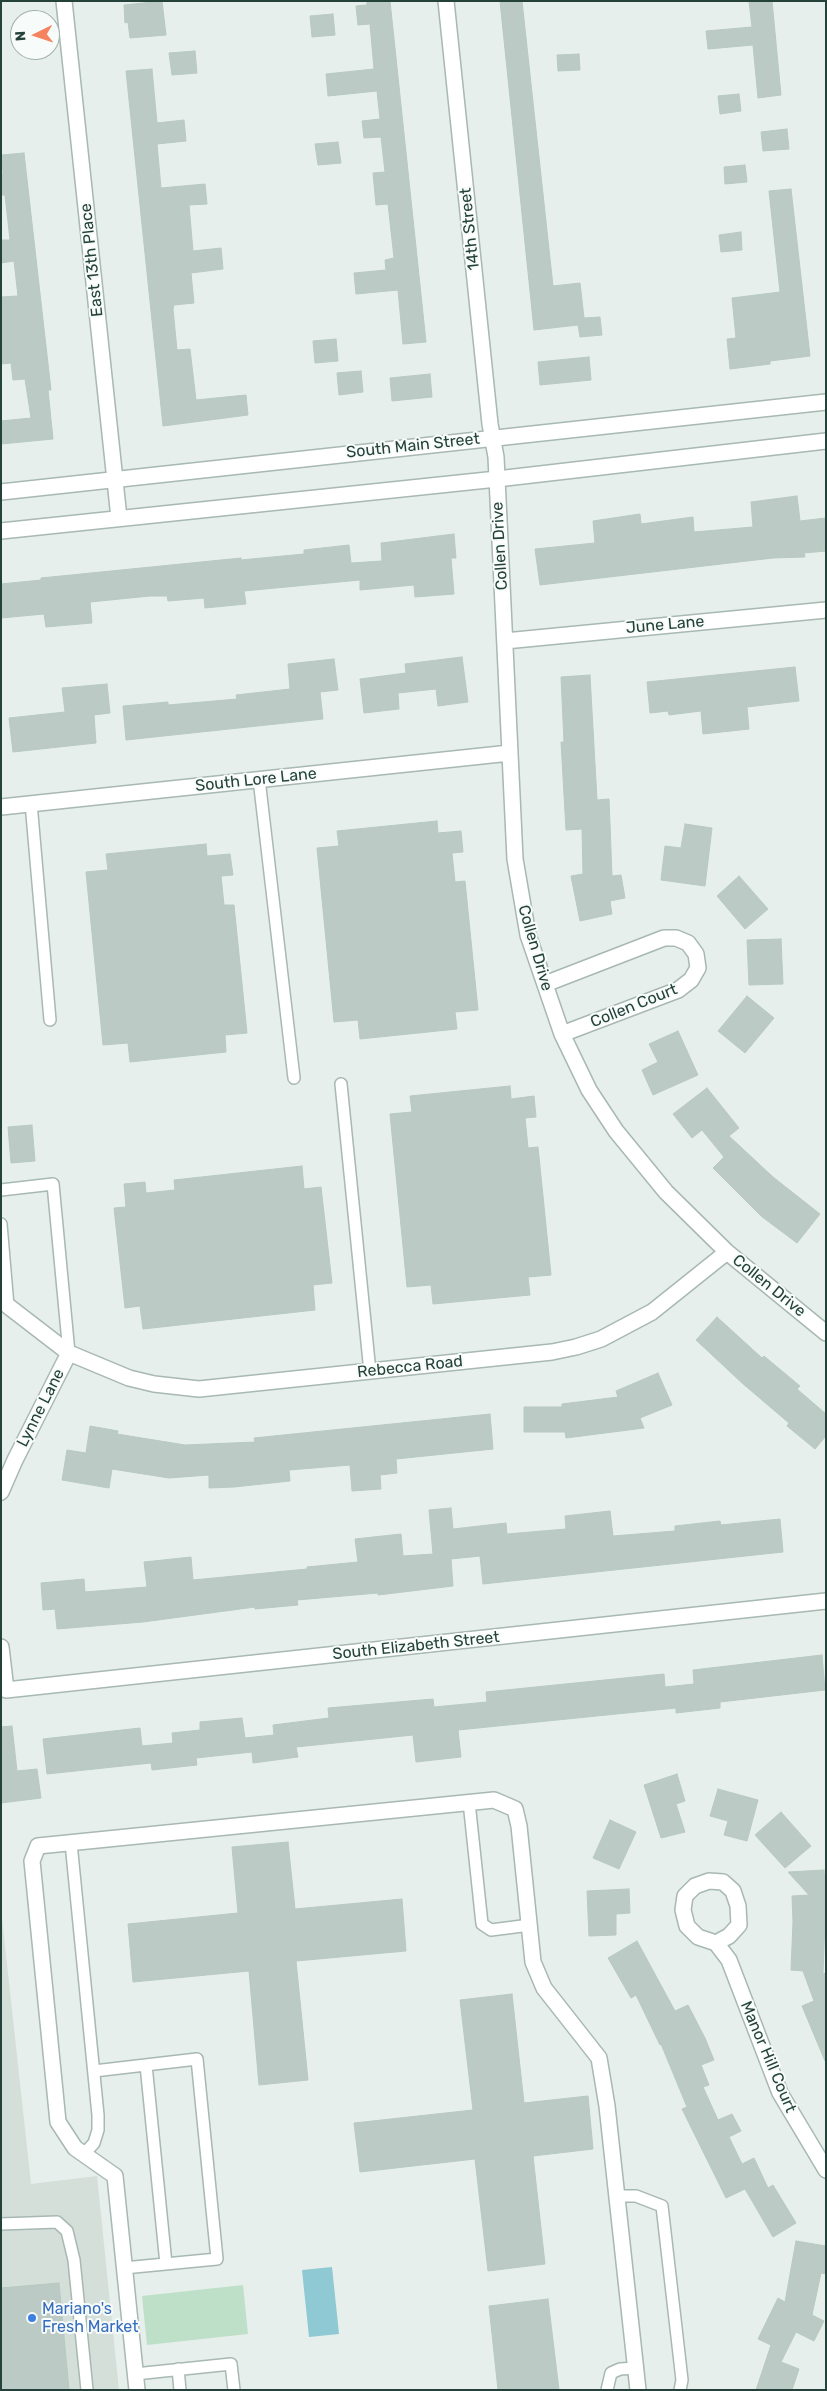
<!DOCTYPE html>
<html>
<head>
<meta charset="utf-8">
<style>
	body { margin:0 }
	#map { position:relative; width:827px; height:2391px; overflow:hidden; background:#e6efeb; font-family:Rubik,sans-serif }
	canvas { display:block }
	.frame { position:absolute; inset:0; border:2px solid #24423a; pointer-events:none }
	.north { position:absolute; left:10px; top:10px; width:50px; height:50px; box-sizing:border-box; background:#f7fbf9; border:1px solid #a3b1ad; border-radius:50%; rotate:266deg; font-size:14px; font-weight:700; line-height:20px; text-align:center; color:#24423a }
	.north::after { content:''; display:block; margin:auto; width:18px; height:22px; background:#f4845f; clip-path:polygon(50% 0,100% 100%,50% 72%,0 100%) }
</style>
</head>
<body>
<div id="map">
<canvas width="827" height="2391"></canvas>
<div class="frame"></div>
<div class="north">N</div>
</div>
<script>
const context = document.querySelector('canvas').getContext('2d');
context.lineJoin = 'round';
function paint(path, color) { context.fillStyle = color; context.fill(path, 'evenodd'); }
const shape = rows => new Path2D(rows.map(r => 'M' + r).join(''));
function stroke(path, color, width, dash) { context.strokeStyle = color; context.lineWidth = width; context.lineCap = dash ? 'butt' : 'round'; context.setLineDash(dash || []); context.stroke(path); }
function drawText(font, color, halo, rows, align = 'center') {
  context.font = font + ' Rubik,sans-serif'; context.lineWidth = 4; context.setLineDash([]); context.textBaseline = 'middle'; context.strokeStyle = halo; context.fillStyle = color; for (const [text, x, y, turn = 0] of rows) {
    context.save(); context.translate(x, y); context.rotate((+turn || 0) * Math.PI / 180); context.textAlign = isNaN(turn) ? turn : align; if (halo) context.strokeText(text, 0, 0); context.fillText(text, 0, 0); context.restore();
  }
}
paint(shape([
	[1,1909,31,2184,97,2176,119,2390,1,2390]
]), '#d4dfda');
paint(shape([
	[243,2285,248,2334,147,2345,142,2296]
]), '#bfe0c8');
paint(shape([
	[332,2267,339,2334,309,2337,302,2270]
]), '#8ec9d4');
const building = shape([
	[162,1,166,35,130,38,128,22,125,23,124,5,162,1],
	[367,1,390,1,426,342,403,344,398,290,356,294,354,273,386,270,385,260,394,258,388,204,376,205,373,173,385,172,381,137,364,138,362,121,380,119,377,91,328,96,326,74,374,69,370,24,358,25,356,6,367,5,367,1],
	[500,1,522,1,553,286,580,283,584,318,600,317,602,335,580,337,578,325,534,330,500,1],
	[749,1,772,1,781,95,758,98,753,45,708,49,706,31,752,27,749,1],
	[333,14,335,35,312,37,310,16,333,14],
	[195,51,197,73,172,75,169,53,195,51],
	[579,54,580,70,558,71,557,55,579,54],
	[152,69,157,123,184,120,186,141,157,144,161,188,205,184,207,204,189,205,193,251,221,248,223,269,191,273,194,303,174,305,173,309,177,350,190,349,196,400,246,395,248,415,163,426,126,71,152,69],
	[739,94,741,111,720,114,718,96,739,94],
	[787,129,789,149,763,151,761,132,787,129],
	[338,142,341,163,318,165,315,144,338,142],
	[24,153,51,390,48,390,53,439,1,444,1,421,31,418,25,379,13,380,11,363,1,364,1,297,18,296,14,261,1,263,1,240,10,240,5,195,1,195,1,175,3,175,2,155,24,153],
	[745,165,747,182,725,184,724,167,745,165],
	[791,189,810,356,770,361,770,364,730,369,727,339,736,338,732,298,780,292,769,191,791,189],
	[741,232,742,250,721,252,719,235,741,232],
	[336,339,338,361,315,363,313,341,336,339],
	[589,357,591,380,540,385,538,362,589,357],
	[361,371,363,392,339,395,337,373,361,371],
	[430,374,432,397,392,401,390,378,430,374],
	[797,496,800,521,826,518,826,551,804,553,805,557,773,558,540,585,535,549,595,543,593,521,640,514,641,524,693,517,694,532,753,527,751,502,797,496],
	[454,534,456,558,451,558,454,594,415,597,414,585,360,590,360,580,244,591,246,604,205,608,204,598,168,601,167,596,150,596,90,602,92,623,46,627,44,614,1,618,1,584,41,580,41,578,241,558,241,560,304,554,304,550,349,545,351,563,382,561,381,543,454,534],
	[462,657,468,702,438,706,436,689,398,693,399,709,364,713,360,679,406,673,405,664,462,657],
	[334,659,338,690,320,692,323,719,126,740,123,706,168,702,168,705,237,699,236,695,290,689,288,664,334,659],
	[795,667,799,701,747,707,749,729,703,734,701,711,669,715,668,711,650,713,647,682,795,667],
	[590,675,597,800,609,799,612,876,621,875,625,898,610,901,612,914,580,921,571,876,583,874,582,829,566,830,561,742,564,742,561,677,590,675],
	[107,684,110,713,94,715,96,743,13,752,9,718,65,712,62,688,107,684],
	[437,821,438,833,461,831,463,852,452,853,455,882,465,881,478,1010,455,1012,457,1029,360,1039,358,1020,334,1022,317,848,339,846,337,831,437,821],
	[685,824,712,828,705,886,661,880,665,846,681,848,685,824],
	[206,844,207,856,230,854,233,875,221,876,224,905,234,905,247,1033,225,1035,226,1052,130,1062,128,1043,103,1045,86,872,108,870,106,854,206,844],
	[739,876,768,909,745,929,717,896,739,876],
	[781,939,783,984,749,985,747,940,781,939],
	[747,996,774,1018,745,1053,718,1031,747,996],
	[678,1031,698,1075,653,1095,642,1070,658,1062,649,1044,678,1031],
	[510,1086,511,1099,534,1096,536,1117,525,1118,528,1148,538,1147,551,1275,528,1277,530,1295,433,1304,431,1285,407,1287,390,1114,412,1112,410,1096,510,1086],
	[707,1088,739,1128,729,1136,773,1177,820,1214,797,1243,761,1216,713,1168,724,1157,702,1130,692,1138,673,1114,707,1088],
	[32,1125,35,1161,11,1163,8,1127,32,1125],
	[302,1166,304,1189,321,1187,332,1283,313,1285,315,1310,143,1329,140,1306,125,1308,114,1208,126,1207,124,1184,145,1182,146,1193,175,1190,174,1180,302,1166],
	[717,1317,762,1358,764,1356,800,1386,797,1389,826,1414,826,1436,815,1449,787,1426,789,1423,742,1383,696,1340,717,1317],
	[658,1373,672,1405,640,1418,644,1428,566,1438,565,1432,524,1432,524,1407,562,1407,562,1404,618,1397,616,1391,658,1373],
	[490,1414,493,1449,396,1459,397,1473,380,1475,381,1489,352,1491,350,1465,289,1470,290,1481,234,1487,209,1488,209,1475,169,1478,112,1469,109,1488,62,1480,67,1450,86,1453,90,1426,118,1431,117,1434,185,1445,255,1442,254,1438,490,1414],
	[451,1508,453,1529,506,1523,507,1534,566,1529,565,1516,610,1511,613,1536,675,1531,675,1526,720,1521,721,1525,780,1519,783,1552,483,1584,480,1556,451,1559,453,1586,378,1595,378,1593,297,1600,298,1605,255,1609,255,1607,143,1622,57,1629,55,1609,43,1610,41,1583,84,1579,85,1592,147,1587,144,1562,191,1557,193,1580,307,1569,307,1567,358,1562,355,1539,401,1534,403,1556,433,1554,429,1510,451,1508],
	[822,1655,825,1690,720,1702,720,1708,676,1713,676,1708,458,1730,461,1757,416,1762,413,1735,296,1747,298,1757,253,1763,252,1752,196,1758,197,1765,152,1770,151,1763,47,1774,43,1739,140,1728,142,1746,173,1743,172,1733,200,1730,200,1722,242,1718,245,1738,274,1735,273,1725,329,1718,328,1708,433,1699,434,1707,487,1702,486,1692,664,1674,665,1687,694,1684,693,1670,822,1655],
	[12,1726,17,1771,37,1769,41,1798,1,1803,1,1727,12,1726],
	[677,1774,685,1801,676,1804,685,1832,661,1838,644,1785,677,1774],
	[718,1789,758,1800,747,1841,724,1835,728,1821,710,1816,718,1789],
	[781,1812,811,1846,785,1868,755,1835,781,1812],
	[610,1820,636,1832,619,1869,593,1858,610,1820],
	[288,1842,295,1909,402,1899,406,1951,296,1961,308,2080,259,2085,249,1971,133,1982,128,1924,238,1913,232,1847,288,1842],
	[824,1870,826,1895,823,1974,826,1973,825,2061,802,2006,814,2001,803,1971,791,1970,793,1922,792,1896,809,1895,788,1872,824,1870],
	[629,1889,630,1913,616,1914,616,1935,589,1936,587,1891,629,1889],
	[637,1941,675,2011,688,2005,705,2038,714,2060,701,2065,709,2085,703,2087,718,2120,732,2114,741,2131,729,2137,742,2164,754,2158,768,2188,773,2185,796,2223,773,2237,745,2189,726,2198,682,2109,687,2107,661,2044,660,2045,636,1995,631,1998,608,1958,637,1941],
	[512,1994,524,2103,588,2096,593,2149,533,2156,545,2264,488,2271,475,2159,360,2172,354,2123,473,2110,460,2000,512,1994],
	[796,2241,826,2246,826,2274,821,2273,812,2315,824,2321,814,2341,796,2332,781,2362,799,2369,792,2390,756,2390,771,2345,758,2339,778,2298,785,2302,796,2241],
	[59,2283,69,2390,1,2390,1,2288,59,2283],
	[548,2299,559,2390,498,2390,489,2306,548,2299]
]);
paint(building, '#bbcac4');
stroke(building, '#b8c9c2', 1);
const service = shape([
	[259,779,294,1078],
	[31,803,50,1020],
	[341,1084,370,1372],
	[1,1190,53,1184,69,1353],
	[1,1224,8,1306],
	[469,1802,482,1924,491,1930,530,1925],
	[71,1843,98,2115,98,2130,94,2143,84,2154],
	[146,2065,166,2264],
	[94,2071,197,2059,217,2259,124,2268],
	[617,2196,636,2196,662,2206,682,2380,680,2390],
	[1,2224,57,2222,67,2231,74,2260,87,2390],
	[178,2369,180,2390],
	[135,2374,231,2364,234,2390],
	[607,2390,611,2373,620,2369,636,2368]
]);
const minor = shape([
	[64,1,119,518],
	[446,1,490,424,496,457,515,859,528,935,562,1034,589,1090,616,1131,666,1192,727,1252,826,1333],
	[505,641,826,610],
	[1,807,510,753],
	[545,984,664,938,676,938,688,943,696,954,698,968,691,980,678,990,562,1034],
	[1,1298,8,1306,69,1353,129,1378,154,1384,199,1389,552,1352,576,1347,601,1339,652,1312,727,1252],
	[1,1492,15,1460,69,1353],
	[1,1647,6,1690,826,1601],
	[716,1943,729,1936,739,1925,738,1906,733,1891,723,1882,709,1881,695,1886,685,1896,683,1910,687,1926,698,1937,716,1943,729,1960,780,2093,826,2170],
	[137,2390,115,2176,75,2148,58,2122,32,1861,38,1846,494,1800,515,1809,519,1826,533,1962,544,1988,599,2058,607,2106,638,2390]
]);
const tertiary = shape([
	[1,492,826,402],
	[1,531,497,479,826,441]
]);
stroke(service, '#a8b8b2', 14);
stroke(minor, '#a8b8b2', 18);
stroke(tertiary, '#a8b8b2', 18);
stroke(service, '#fff', 11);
stroke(minor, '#fff', 15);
stroke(tertiary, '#fff', 15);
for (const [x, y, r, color] of [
	[32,2318,5,"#3f7fe0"]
]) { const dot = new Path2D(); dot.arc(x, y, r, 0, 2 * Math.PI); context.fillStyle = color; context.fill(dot); stroke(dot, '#f7fbf9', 2); }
drawText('16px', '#24423a', '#f7fbf9', [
	["14th Street",470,229,-96],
	["East 13th Place",92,260,-96],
	["South Main Street",413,446,-6],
	["Collen Drive",500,546,-93],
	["June Lane",665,625,-5],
	["South Lore Lane",256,780,-6],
	["Collen Drive",535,948,74],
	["Collen Court",634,1006,-22],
	["Collen Drive",769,1286,39],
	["Rebecca Road",410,1367,-6],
	["Lynne Lane",41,1408,-63],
	["South Elizabeth Street",416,1646,-6],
	["Manor Hill Court",768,2057,67]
]);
drawText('16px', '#366cbe', '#f7fbf9', [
	["Mariano's",42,2309],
	["Fresh Market",42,2327]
], 'left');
</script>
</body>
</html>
